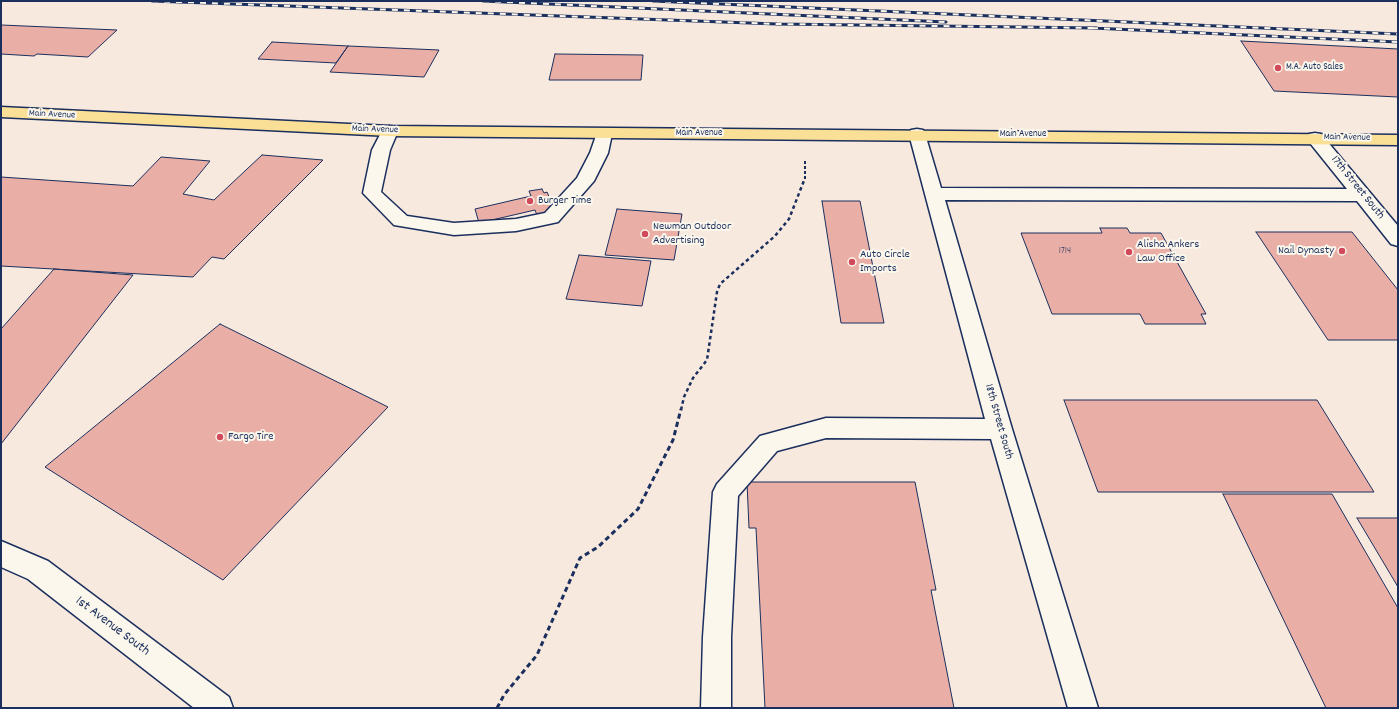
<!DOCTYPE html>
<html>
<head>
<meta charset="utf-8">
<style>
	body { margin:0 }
	#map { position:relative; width:1399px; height:709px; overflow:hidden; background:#f7e9de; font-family:Dekko,sans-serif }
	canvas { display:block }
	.frame { position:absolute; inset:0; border:2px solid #1b2f5e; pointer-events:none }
</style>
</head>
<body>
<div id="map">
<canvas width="1399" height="709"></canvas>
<div class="frame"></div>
</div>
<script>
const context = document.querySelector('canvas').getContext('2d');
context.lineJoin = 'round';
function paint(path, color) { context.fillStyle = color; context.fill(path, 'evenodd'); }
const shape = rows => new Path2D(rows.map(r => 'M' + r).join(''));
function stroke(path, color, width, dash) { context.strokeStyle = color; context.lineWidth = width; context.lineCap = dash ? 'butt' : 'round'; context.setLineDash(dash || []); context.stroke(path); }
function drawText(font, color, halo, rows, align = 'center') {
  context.font = font + ' Dekko,sans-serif'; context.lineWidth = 4; context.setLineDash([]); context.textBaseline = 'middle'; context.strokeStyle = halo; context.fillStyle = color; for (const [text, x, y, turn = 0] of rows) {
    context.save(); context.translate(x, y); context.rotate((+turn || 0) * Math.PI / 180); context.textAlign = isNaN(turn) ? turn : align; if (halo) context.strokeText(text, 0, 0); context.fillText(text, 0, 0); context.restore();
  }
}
const building = shape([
	[1,25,117,30,88,57,37,54,34,56,1,54,1,25],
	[1241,41,1398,49,1398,97,1274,91,1241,41],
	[272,42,348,46,336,63,258,59,272,42],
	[348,46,439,50,424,77,330,72,348,46],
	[555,54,643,55,641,80,549,80,555,54],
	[262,155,323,160,224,259,212,257,193,277,1,266,1,177,133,186,161,157,210,161,183,194,214,200,262,155],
	[542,189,544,193,547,192,553,206,549,207,551,212,537,215,535,210,479,223,475,209,531,196,529,191,542,189],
	[822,201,860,201,884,323,841,323,822,201],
	[617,209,682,214,674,260,605,255,617,209],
	[1100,228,1127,228,1130,233,1161,233,1206,314,1201,314,1206,324,1145,324,1140,314,1052,314,1021,233,1102,233,1100,228],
	[1256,232,1352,232,1398,290,1398,340,1328,340,1256,232],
	[579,255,651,261,642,306,566,299,579,255],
	[54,269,133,275,1,444,1,329,54,269],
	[220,324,388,407,223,580,45,467,220,324],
	[1064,400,1317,400,1374,492,1098,492,1064,400],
	[747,482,915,482,936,590,931,590,954,708,765,708,756,528,749,528,747,482],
	[1223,494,1332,494,1398,608,1398,708,1326,708,1223,494],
	[1357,518,1398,518,1398,587,1357,518]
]);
paint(building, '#e9afa6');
stroke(building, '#1b2f5e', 1);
const minor = shape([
	[390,126,396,127,398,131,390,150,381,192,407,216,454,223,516,219,545,213,577,178,590,153,598,130,604,129,610,130,612,134,608,153,594,181,558,222,516,231,454,235,394,225,363,193,372,150,384,127,390,126],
	[917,129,923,130,925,134,941,188,1347,189,1306,138,1309,134,1315,133,1321,134,1398,226,1398,246,1391,244,1357,201,945,200,1012,429,1098,708,1068,708,991,439,826,438,777,451,738,496,731,637,731,708,701,708,703,637,713,492,717,484,760,436,826,418,985,419,909,134,911,130,917,129],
	[1,541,48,561,229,697,233,708,194,708,28,579,1,567,1,541]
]);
const major = shape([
	[1,107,390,126,1398,135,1398,145,390,136,1,117,1,107]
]);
stroke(minor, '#1b2f5e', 3);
stroke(major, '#1b2f5e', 3);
stroke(shape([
	[805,161,805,179]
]), '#1b2f5e', 2, [3, 2]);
stroke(shape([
	[681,410,684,397,693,378,707,360,717,292,720,284,775,236,789,219,805,178]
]), '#1b2f5e', 2.5, [3.5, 3]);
stroke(shape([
	[497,708,504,695,537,655,580,558,598,547,638,509,673,440,681,409]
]), '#1b2f5e', 3, [5, 3.5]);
paint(minor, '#fbf7ec');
paint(major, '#fadf96');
const rail = shape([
	[152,1,777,24,1097,28],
	[483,1,946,22],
	[653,1,1398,34],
	[1092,28,1398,42]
]);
stroke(rail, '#1b2f5e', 3);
stroke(rail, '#fbf7ec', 2, [6]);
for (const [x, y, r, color] of [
	[1278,68,4,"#d1495b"],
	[530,201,4,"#d1495b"],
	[645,234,4,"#d1495b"],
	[1342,251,4,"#d1495b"],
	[1129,252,4,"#d1495b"],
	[852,262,4,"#d1495b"],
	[220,437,4,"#d1495b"]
]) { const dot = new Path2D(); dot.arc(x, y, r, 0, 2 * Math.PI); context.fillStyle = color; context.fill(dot); stroke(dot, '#fbf7ec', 1.5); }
drawText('10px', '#1b2f5e', '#fbf7ec', [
	["M.A. Auto Sales",1286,68]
], 'left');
drawText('10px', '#1b2f5e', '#fbf7ec', [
	["Main Avenue",52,115,3],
	["Main Avenue",375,130,2],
	["Main Avenue",699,134],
	["Main Avenue",1023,135],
	["Main Avenue",1347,138,1]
]);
drawText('10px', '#4e4f70', null, [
	["1714",1065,252]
]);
drawText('12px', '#1b2f5e', '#fbf7ec', [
	["17th Street South",1357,188,51],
	["18th Street South",998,422,74]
]);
drawText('12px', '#1b2f5e', '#fbf7ec', [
	["Burger Time",538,201],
	["Newman Outdoor",653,227],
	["Advertising",653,241],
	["Alisha Ankers",1137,245],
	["Law Office",1137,259],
	["Nail Dynasty",1334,251,"right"],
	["Auto Circle",860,255],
	["Imports",860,269],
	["Fargo Tire",228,437]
], 'left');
drawText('14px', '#1b2f5e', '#fbf7ec', [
	["1st Avenue South",112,627,37]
]);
</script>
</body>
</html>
